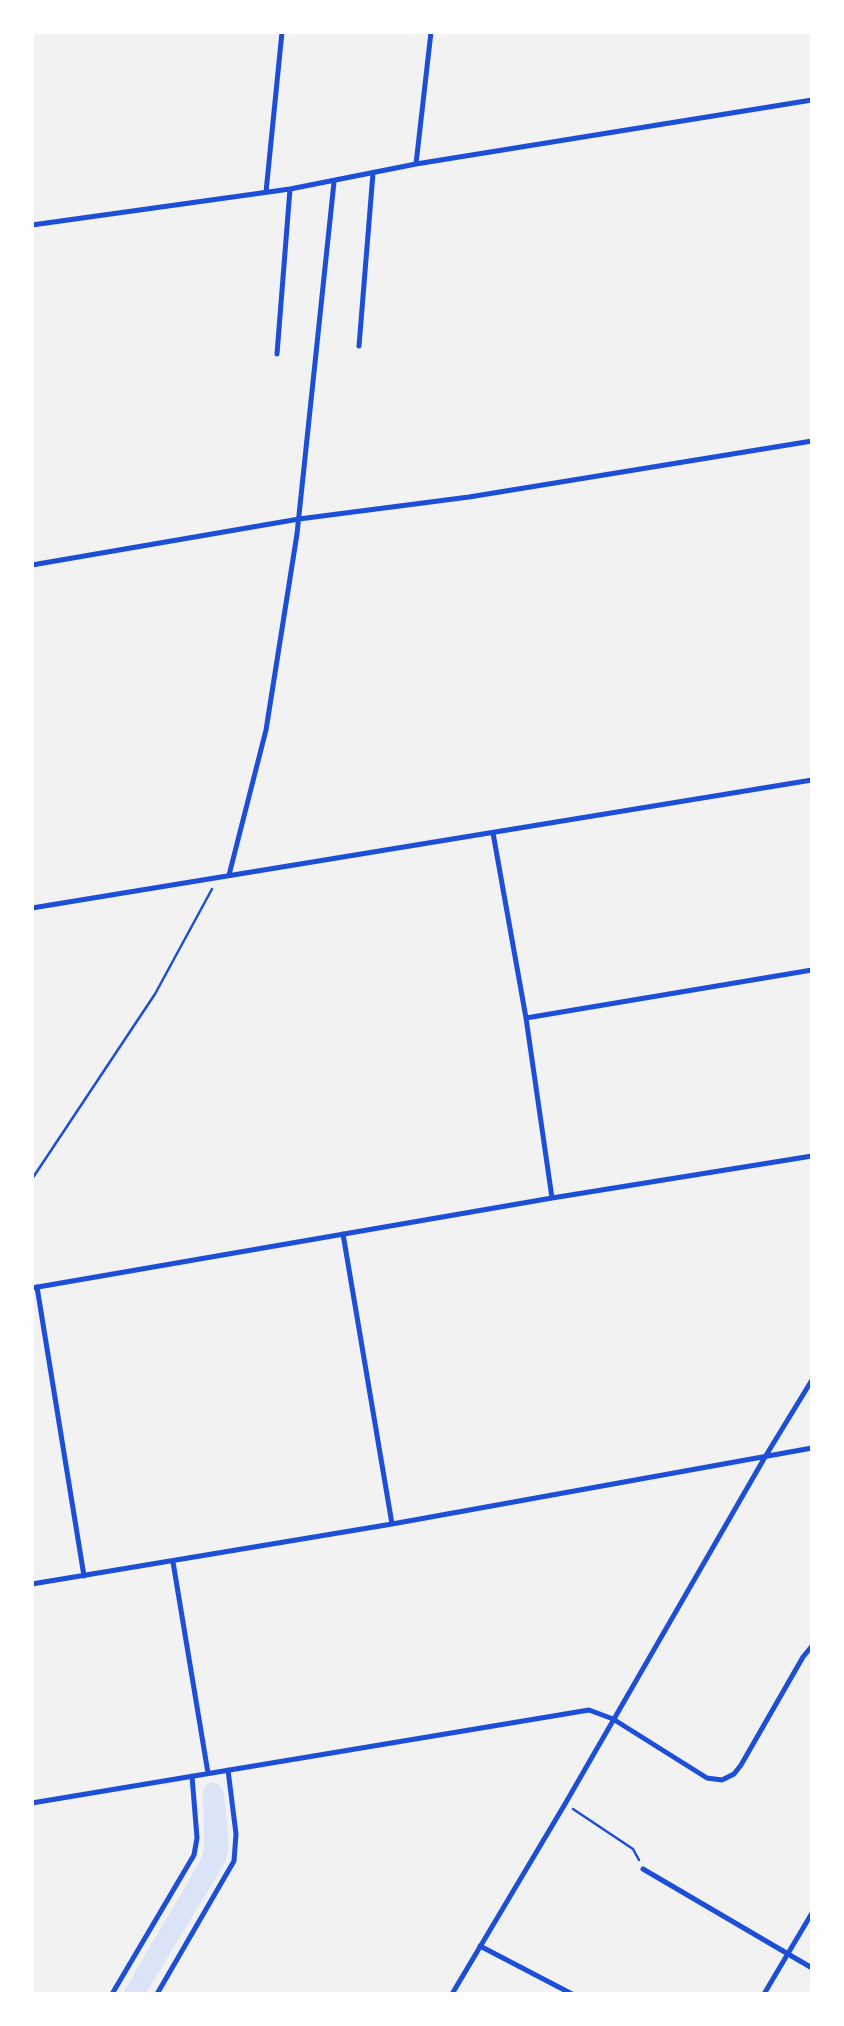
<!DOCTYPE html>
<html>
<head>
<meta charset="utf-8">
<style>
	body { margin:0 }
	#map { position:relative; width:844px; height:2026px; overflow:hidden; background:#f2f2f2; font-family:Poppins,sans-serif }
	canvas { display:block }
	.frame { position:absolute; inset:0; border:34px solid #fff; pointer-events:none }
</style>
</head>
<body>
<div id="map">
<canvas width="844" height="2026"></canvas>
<div class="frame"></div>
</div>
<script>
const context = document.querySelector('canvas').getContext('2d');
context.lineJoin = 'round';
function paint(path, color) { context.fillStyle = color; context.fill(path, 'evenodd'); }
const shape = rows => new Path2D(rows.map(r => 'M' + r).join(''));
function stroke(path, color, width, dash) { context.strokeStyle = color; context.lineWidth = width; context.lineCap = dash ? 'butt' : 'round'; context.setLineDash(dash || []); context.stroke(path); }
paint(shape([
	[211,1782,220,1785,224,1793,229,1843,226,1861,146,1993,123,1993,200,1861,204,1849,203,1792,206,1785]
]), '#dbe4f7');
stroke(shape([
	[32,1179,155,994,212,889],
	[573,1809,633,1849,639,1860]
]), '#1d4ed8', 2.5);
stroke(shape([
	[416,164,431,32],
	[266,192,282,32],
	[32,225,290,189,416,164,812,100],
	[359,346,373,173],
	[277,354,290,189],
	[32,565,299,519,469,497,812,441],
	[493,833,526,1018,552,1198],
	[229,875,266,730,297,534,334,182],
	[32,908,812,780],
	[526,1018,812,970],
	[343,1234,392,1524],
	[37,1287,84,1576],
	[32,1288,552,1198,812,1156],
	[173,1562,208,1773],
	[32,1584,392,1524,812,1448],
	[32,1803,589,1710,613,1719,707,1778,722,1780,734,1774,741,1765,803,1657,812,1646],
	[643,1869,812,1968],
	[480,1946,572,1994],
	[112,1994,194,1855,197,1838,192,1776],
	[157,1994,234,1861,236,1834,228,1770],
	[452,1994,565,1804,765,1457,812,1380],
	[764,1994,812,1913]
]), '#1d4ed8', 5);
</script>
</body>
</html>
